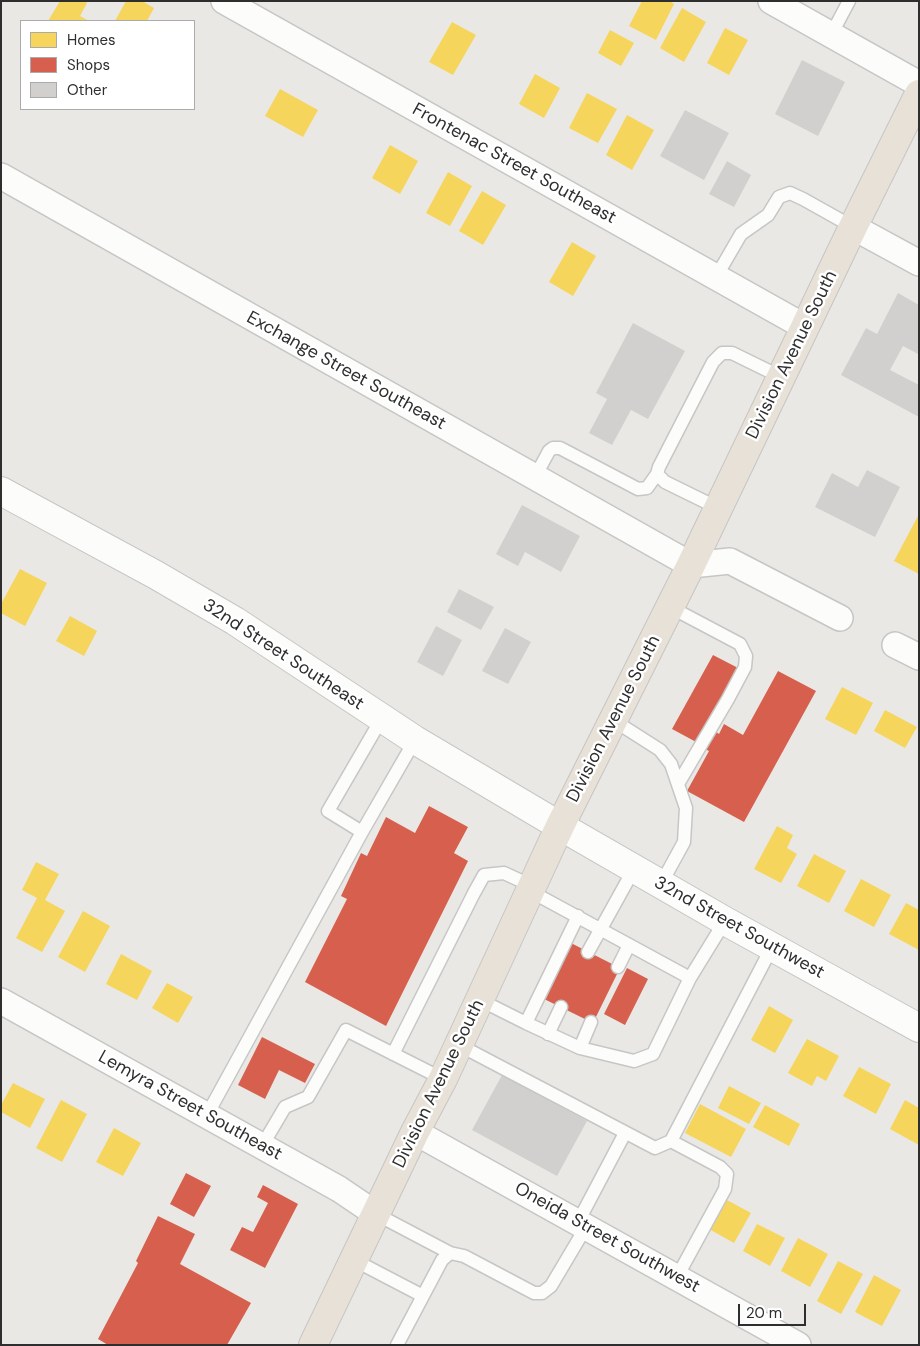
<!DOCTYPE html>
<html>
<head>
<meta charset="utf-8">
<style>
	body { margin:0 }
	#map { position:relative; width:920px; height:1346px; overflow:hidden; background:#eae8e5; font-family:"DM Sans",sans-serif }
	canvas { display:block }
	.frame { position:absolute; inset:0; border:2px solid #2e2e2e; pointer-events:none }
	.legend { position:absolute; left:20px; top:20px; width:175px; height:90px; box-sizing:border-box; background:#fff; border:1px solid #ababab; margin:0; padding:6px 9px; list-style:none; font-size:15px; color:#2e2e2e }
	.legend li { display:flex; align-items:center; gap:10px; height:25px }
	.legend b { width:25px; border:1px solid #ababab }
	.scale { position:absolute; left:738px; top:1304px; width:68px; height:22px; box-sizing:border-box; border:2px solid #2e2e2e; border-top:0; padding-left:6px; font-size:15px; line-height:18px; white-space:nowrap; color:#2e2e2e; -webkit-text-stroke:4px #fff; paint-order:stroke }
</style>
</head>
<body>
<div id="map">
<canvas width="920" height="1346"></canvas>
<div class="frame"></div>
<ul class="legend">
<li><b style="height:14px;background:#f6d55c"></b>Homes</li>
<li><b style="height:14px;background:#d6604d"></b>Shops</li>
<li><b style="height:14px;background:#d2d0ce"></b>Other</li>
</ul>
<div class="scale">20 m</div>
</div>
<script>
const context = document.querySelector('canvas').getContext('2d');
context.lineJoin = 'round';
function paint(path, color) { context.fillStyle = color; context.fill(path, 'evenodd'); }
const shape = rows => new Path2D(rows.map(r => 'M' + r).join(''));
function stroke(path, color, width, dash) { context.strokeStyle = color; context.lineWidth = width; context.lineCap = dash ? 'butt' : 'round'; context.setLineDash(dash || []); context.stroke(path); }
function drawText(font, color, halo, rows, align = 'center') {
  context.font = font + ' "DM Sans",sans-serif'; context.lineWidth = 5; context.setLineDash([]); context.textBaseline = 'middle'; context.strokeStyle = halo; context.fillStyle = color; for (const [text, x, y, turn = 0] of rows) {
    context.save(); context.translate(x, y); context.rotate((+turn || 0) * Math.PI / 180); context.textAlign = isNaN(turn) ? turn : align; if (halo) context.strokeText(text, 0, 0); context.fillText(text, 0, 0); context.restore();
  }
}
paint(shape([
	[60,1,85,1,87,3,80,16,89,21,48,21],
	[126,1,142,1,154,8,147,21,115,21],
	[642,1,670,1,674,4,656,40,629,26],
	[682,8,706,22,684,62,660,48],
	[452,22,476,35,453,75,429,62],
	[725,28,748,40,729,75,707,63],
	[610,30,634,43,621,66,598,53],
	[535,74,560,88,544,118,519,104],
	[280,89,318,110,303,137,265,116],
	[587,93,617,109,598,143,569,128],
	[627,115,654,130,632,170,606,155],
	[390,145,418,161,400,194,372,178],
	[448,172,472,186,450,226,426,213],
	[482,191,506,205,483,245,459,231],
	[572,242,596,256,573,296,549,282],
	[919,514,919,574,894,561],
	[20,569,47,583,25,626,1,613,1,604],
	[70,616,97,631,84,656,56,641],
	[842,687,873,703,856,735,825,719],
	[885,710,917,727,905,748,874,731],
	[777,826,793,835,787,848,797,854,781,883,754,869],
	[814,854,846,871,829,903,797,886],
	[36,862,59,874,45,900,65,911,42,952,16,938,37,898,22,890],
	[861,879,891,895,874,927,844,911],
	[906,903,919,910,919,950,889,934],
	[83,911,110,926,85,972,58,957],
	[121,954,152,971,137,1000,106,984],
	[167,983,193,997,178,1023,152,1008],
	[769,1006,793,1020,775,1053,751,1040],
	[807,1039,839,1056,826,1081,817,1076,812,1086,788,1073],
	[859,1067,891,1084,876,1114,843,1096],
	[13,1083,45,1099,30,1128,1,1112,1,1105],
	[729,1086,761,1103,749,1124,718,1108],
	[61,1100,87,1114,62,1162,36,1148],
	[905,1100,919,1108,919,1145,890,1129],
	[700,1104,746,1129,731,1157,685,1133],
	[765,1105,800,1124,789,1146,753,1127],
	[114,1128,141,1143,123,1176,96,1162],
	[725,1199,751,1213,734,1243,709,1229],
	[757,1224,785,1238,770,1266,743,1251],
	[798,1238,828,1254,810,1287,781,1271],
	[838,1261,863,1274,841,1314,817,1301],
	[874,1275,901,1290,882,1326,855,1312]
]), '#f6d55c');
paint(shape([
	[713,655,740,669,698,743,672,729],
	[778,671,816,691,744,822,687,791,709,751,705,749,715,731,719,734,724,724,743,735],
	[429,806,468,827,454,853,468,861,386,1026,305,982,347,899,341,896,361,853,367,856,386,817,415,833],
	[569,942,620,968,593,1023,542,998],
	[627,968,648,979,625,1025,604,1014],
	[262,1037,315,1064,305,1083,279,1070,265,1099,238,1085],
	[186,1173,211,1186,194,1217,170,1204],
	[263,1185,298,1204,265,1268,230,1250,242,1227,253,1232,268,1203,257,1197],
	[158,1216,195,1234,180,1264,251,1303,227,1345,108,1345,98,1339,138,1263,136,1261]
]), '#d6604d');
paint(shape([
	[802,60,845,82,818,136,775,114],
	[685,110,729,133,704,180,660,156],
	[727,161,751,175,734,207,709,194],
	[898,293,919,305,919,353,918,354,903,346,890,370,919,385,919,417,841,375,866,328,877,334],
	[633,323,685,351,648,419,631,410,612,445,589,433,607,399,596,393],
	[867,470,900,487,875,537,815,507,832,473,858,487],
	[522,505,580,536,561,572,525,552,518,566,496,554],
	[459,589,494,607,481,630,447,612],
	[436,626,462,640,443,676,417,662],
	[505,628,531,642,508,684,482,671],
	[502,1075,587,1121,557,1176,472,1130]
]), '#d2d0ce');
const service = shape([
	[831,35,849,1],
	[716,277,741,234,768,215,779,197,790,193,803,199,853,227],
	[657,474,665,482,718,508],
	[535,477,549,451,553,448,560,448,638,489,647,488,657,474,659,467,713,362,722,353,732,353,781,377],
	[670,607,740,644,746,656,745,667,728,699,678,784],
	[613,720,660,750,671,764,686,808,684,842,661,884],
	[362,832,328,811,382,718],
	[530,891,690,978,725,921],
	[588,952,634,869],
	[618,967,629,945],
	[480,1000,526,1023,578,916],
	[526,1023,580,1048,591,1022],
	[548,1034,561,1007],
	[459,1045,655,1148,671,1141,772,947],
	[580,1048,634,1061,653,1054,690,978],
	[393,1054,474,893,484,875,504,873,532,886],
	[207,1115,362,832,415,740],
	[671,1141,720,1167,727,1174,725,1189,677,1277],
	[262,1146,285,1107,308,1097,346,1030,443,1079],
	[376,1214,450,1253],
	[578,1222,625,1133],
	[354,1260,423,1296],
	[397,1345,442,1260,450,1253,464,1256,534,1293,542,1293,551,1286,586,1227]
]);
const minor = shape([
	[224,1,805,327],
	[771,1,919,84],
	[1,176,691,565,730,561,840,618],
	[853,227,919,263],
	[895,645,919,657],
	[1,1001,339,1189,376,1214],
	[415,1132,798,1345]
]);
const tertiary = shape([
	[1,491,156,575,235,621,415,740,560,826,725,921,919,1028]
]);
const primary = shape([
	[313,1345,415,1132,443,1079,560,826,691,565,853,227,919,94]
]);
stroke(service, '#c7c6c7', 15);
stroke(minor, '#c7c6c7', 28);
stroke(tertiary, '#c7c6c7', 30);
stroke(primary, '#c6c5c4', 30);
stroke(service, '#fcfcfb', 12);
stroke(minor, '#fcfcfb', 25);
stroke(tertiary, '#fcfcfb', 28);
stroke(primary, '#e7e1d7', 28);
drawText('18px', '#2e2e2e', '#fff', [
	["Frontenac Street Southeast",514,164,29],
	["Division Avenue South",792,355,-64],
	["Exchange Street Southeast",346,371,29],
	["32nd Street Southeast",283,655,33],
	["Division Avenue South",614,719,-63],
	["32nd Street Southwest",739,928,29],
	["Division Avenue South",439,1084,-64],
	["Lemyra Street Southeast",190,1106,29],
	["Oneida Street Southwest",607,1238,29]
]);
</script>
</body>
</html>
